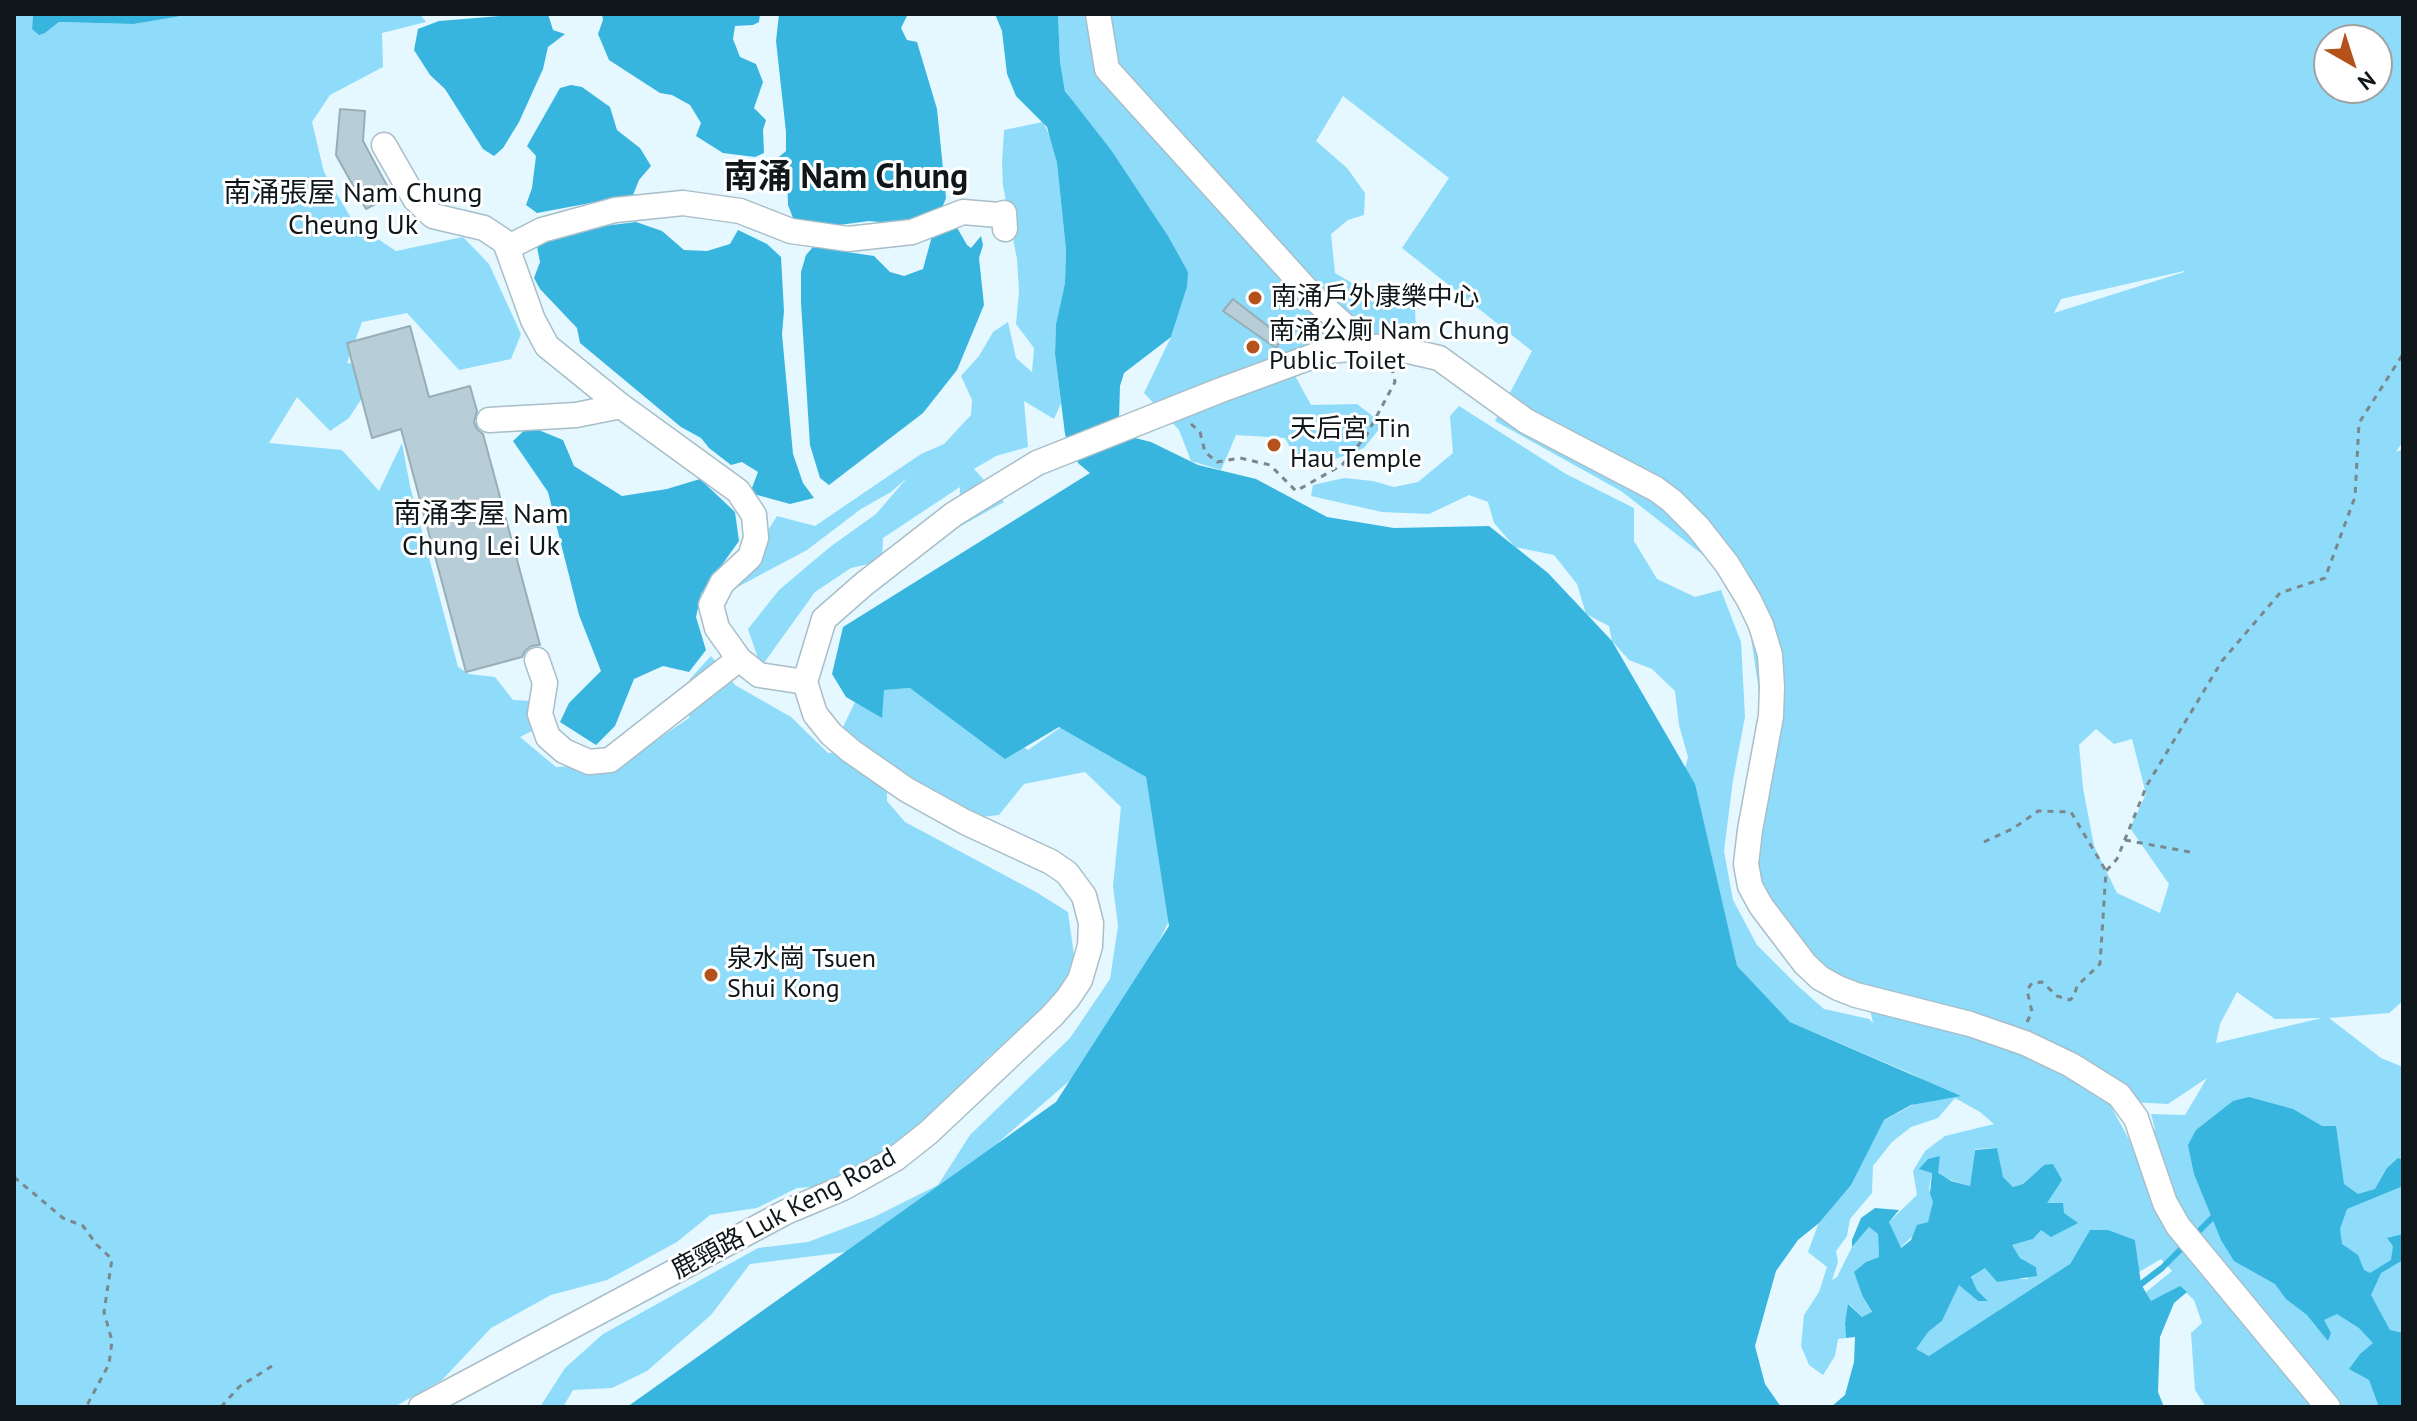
<!DOCTYPE html>
<html>
<head>
<meta charset="utf-8">
<style>
	body { margin:0 }
	#map { position:relative; width:2417px; height:1421px; overflow:hidden; background:#e5f7ff; font-family:"PT Sans",sans-serif }
	canvas { display:block }
	.frame { position:absolute; inset:0; border:16px solid #0f171a; pointer-events:none }
	.north { position:absolute; left:2313px; top:24px; width:80px; height:80px; box-sizing:border-box; background:#fff; border:2px solid #9fa2a3; border-radius:50%; rotate:141deg; font-size:22px; font-weight:700; line-height:32px; text-align:center; color:#0f171a }
	.north::after { content:''; display:block; margin:auto; width:28px; height:36px; background:#b5521b; clip-path:polygon(50% 0,100% 100%,50% 72%,0 100%) }
</style>
</head>
<body>
<div id="map">
<canvas width="2417" height="1421"></canvas>
<div class="frame"></div>
<div class="north">N</div>
</div>
<script>
const context = document.querySelector('canvas').getContext('2d');
context.lineJoin = 'round';
function paint(path, color) { context.fillStyle = color; context.fill(path, 'evenodd'); }
const shape = rows => new Path2D(rows.map(r => 'M' + r).join(''));
function stroke(path, color, width, dash) { context.strokeStyle = color; context.lineWidth = width; context.lineCap = dash ? 'butt' : 'round'; context.setLineDash(dash || []); context.stroke(path); }
function drawText(font, color, halo, rows, align = 'center') {
  context.font = font + ' "PT Sans","Noto Sans SC",sans-serif'; context.lineWidth = 6; context.setLineDash([]); context.textBaseline = 'middle'; context.strokeStyle = halo; context.fillStyle = color; for (const [text, x, y, turn = 0] of rows) {
    context.save(); context.translate(x, y); context.rotate((+turn || 0) * Math.PI / 180); context.textAlign = isNaN(turn) ? turn : align; if (halo) context.strokeText(text, 0, 0); context.fillText(text, 0, 0); context.restore();
  }
}
paint(shape([
	[14,14,33,14,32,29,45,33,59,22,134,24,193,14,420,14,426,22,382,33,383,67,330,95,312,122,324,172,354,223,396,251,463,237,489,264,521,334,511,359,459,370,407,313,362,322,347,363,382,367,349,418,330,431,297,397,269,443,342,450,379,491,402,443,410,486,458,667,469,674,495,677,513,700,551,702,554,720,520,737,556,767,615,763,651,744,689,718,690,679,711,656,735,685,791,717,828,753,865,751,842,729,855,702,882,717,879,690,910,688,1006,734,1028,750,1064,725,1146,777,1169,921,1105,1050,1000,1141,960,1190,854,1251,750,1264,711,1315,647,1371,612,1388,573,1390,563,1407,540,1407,565,1368,603,1334,758,1248,808,1242,874,1217,938,1185,970,1135,1070,1038,1110,979,1118,926,1113,886,1121,807,1085,772,1024,784,999,815,955,820,887,772,887,801,905,822,1036,892,1068,912,1076,970,1021,1030,984,1061,980,1101,924,1139,865,1183,797,1188,757,1208,710,1215,677,1242,607,1280,551,1295,491,1328,442,1380,394,1407,14,1407],
	[1058,14,2403,14,2403,441,2396,452,2403,449,2403,1001,2389,1013,2329,1018,2381,1058,2403,1067,2403,1407,2206,1407,2195,1390,2191,1333,2202,1323,2194,1300,2180,1287,2151,1302,2146,1292,2172,1271,2161,1259,2139,1272,2135,1240,2090,1230,2070,1264,2039,1288,1929,1356,1915,1349,1925,1334,1942,1321,1959,1284,1978,1301,1987,1300,1977,1290,1971,1278,1985,1267,1997,1282,2010,1279,2027,1279,2036,1267,2020,1258,2011,1245,2033,1239,2047,1203,2044,1165,2023,1184,2013,1187,1999,1174,1997,1148,1975,1149,1970,1186,1937,1176,1940,1156,1920,1169,1932,1172,1929,1189,1934,1202,1928,1222,1900,1248,1889,1222,1917,1195,1913,1171,1925,1151,1945,1136,1994,1124,1980,1112,1955,1098,1938,1118,1911,1127,1892,1142,1873,1166,1872,1193,1850,1219,1847,1236,1836,1251,1838,1262,1832,1280,1837,1277,1852,1247,1869,1227,1878,1234,1879,1257,1866,1262,1863,1297,1872,1313,1862,1317,1849,1304,1845,1323,1846,1338,1838,1339,1835,1356,1823,1375,1809,1365,1801,1346,1804,1315,1819,1292,1827,1267,1808,1252,1822,1214,1881,1122,1931,1095,1947,1093,1912,1074,1790,1022,1727,961,1678,794,1688,757,1679,725,1675,691,1652,669,1629,660,1612,641,1609,626,1586,614,1577,584,1554,555,1515,547,1494,523,1488,502,1469,495,1429,514,1382,512,1311,496,1313,485,1344,478,1373,481,1394,487,1418,482,1453,453,1450,416,1459,406,1566,474,1634,508,1634,541,1657,579,1695,597,1721,590,1741,642,1745,717,1733,780,1724,851,1733,900,1757,945,1798,986,1824,1009,1869,1019,1873,1023,1870,1009,1753,913,1763,718,1746,604,1721,569,1621,491,1495,421,1532,351,1402,248,1449,178,1343,96,1316,141,1347,168,1365,193,1364,215,1348,220,1331,234,1335,273,1369,293,1415,308,1416,333,1361,345,1293,372,1311,405,1357,404,1383,424,1364,448,1320,465,1296,458,1285,438,1236,435,1221,470,1191,461,1179,430,1144,393,1171,337,1187,287,1065,90,1060,62],
	[2329,40,2377,40,2377,88,2329,88],
	[2184,271,2184,272,2054,313,2061,299],
	[2096,729,2114,744,2132,739,2146,794,2130,828,2169,884,2160,913,2117,893,2094,846,2083,788,2079,745],
	[2237,992,2275,1019,2322,1018,2216,1043,2220,1024],
	[2207,1078,2185,1115,2151,1114,2155,1129,2148,1136,2168,1196,2172,1229,2131,1143,2108,1101,2168,1104],
	[1043,122,1052,141,1057,163,1066,250,1065,283,1056,324,1055,354,1061,403,1054,419,1024,401,1028,447,996,456,974,469,1004,502,959,527,960,487,883,538,882,561,851,568,815,592,761,667,748,629,779,590,830,547,876,514,907,478,891,492,861,509,807,550,730,591,777,516,815,526,921,454,944,444,971,415,972,400,961,376,979,356,993,332,1008,322,1016,358,1032,372,1034,348,1016,324,1019,291,1017,259,1003,186,1002,162,1004,130]
]), '#8fdcfa');
paint(shape([
	[33,14,193,14,134,24,59,22,45,33,39,35,32,29],
	[525,14,548,14,553,30,565,34,548,47,543,69,519,122,503,148,494,156,483,149,445,89,430,75,414,50,418,29,439,21],
	[602,14,760,14,759,22,753,25,735,26,733,39,740,57,756,64,763,82,754,108,766,120,763,130,764,153,755,157,723,153,696,136,701,123,690,105,672,95,660,93,609,60,598,34,603,20],
	[779,14,908,14,901,28,907,40,917,42,937,109,946,198,942,208,902,224,869,221,824,227,806,224,793,218,788,205,787,172,774,161,786,151,786,132,776,41],
	[995,14,1058,14,1060,62,1065,91,1111,150,1168,236,1188,272,1187,287,1171,337,1124,373,1120,386,1119,419,1131,437,1151,442,1198,465,1256,479,1327,517,1394,528,1489,526,1548,573,1612,641,1695,784,1737,966,1790,1022,1961,1096,1911,1105,1884,1120,1851,1185,1819,1223,1798,1240,1776,1271,1755,1346,1765,1384,1781,1407,627,1407,1056,1102,1169,926,1146,777,1059,727,1005,759,910,688,884,690,882,718,846,697,832,674,843,627,1090,473,1079,464,1071,452,1065,434,1055,354,1056,324,1065,283,1066,250,1057,163,1047,127,1016,96,1007,74,1002,31],
	[571,85,582,87,610,107,617,130,640,148,651,166,639,180,633,195,537,213,526,205,532,188,536,156,527,146,560,88],
	[636,222,662,231,684,250,707,251,730,244,738,230,767,244,781,257,784,311,782,334,793,454,803,483,814,498,790,504,750,493,758,472,742,462,731,465,709,448,701,438,681,427,580,343,577,328,540,289,534,278,540,262,537,247,551,238,588,228],
	[956,226,967,245,971,248,981,236,983,245,979,258,984,305,957,370,923,413,829,485,820,478,810,445,801,303,801,272,806,255,813,247,874,256,890,272,904,276,923,269,932,236],
	[529,426,563,440,574,466,622,496,667,489,700,479,735,512,739,541,701,594,696,617,706,650,689,672,663,666,634,679,615,726,596,745,560,722,569,703,601,671,579,615,548,492,513,441],
	[2249,1097,2293,1109,2322,1126,2336,1126,2344,1184,2358,1194,2375,1189,2387,1168,2398,1158,2403,1160,2403,1186,2347,1209,2340,1229,2342,1244,2358,1255,2364,1270,2370,1273,2391,1260,2393,1246,2387,1238,2403,1234,2403,1260,2381,1273,2371,1295,2390,1330,2403,1333,2403,1407,2379,1407,2369,1380,2349,1369,2360,1354,2373,1343,2359,1328,2337,1314,2324,1320,2331,1333,2328,1341,2307,1315,2286,1299,2275,1284,2234,1261,2221,1240,2194,1174,2188,1145,2196,1130,2233,1101],
	[1997,1148,2003,1177,2013,1187,2023,1184,2044,1165,2053,1164,2062,1180,2047,1203,2063,1203,2064,1213,2078,1223,2051,1237,2041,1230,2033,1239,2012,1245,2020,1258,2036,1267,2037,1276,1997,1282,1985,1268,1971,1277,1977,1290,1988,1301,1978,1301,1959,1285,1942,1321,1928,1332,1916,1349,1929,1356,2070,1264,2090,1230,2108,1230,2135,1240,2141,1284,2151,1301,2180,1286,2187,1292,2174,1303,2160,1337,2158,1392,2164,1407,1831,1407,1845,1395,1854,1362,1855,1337,1846,1338,1845,1323,1848,1304,1862,1317,1872,1312,1863,1297,1854,1272,1866,1262,1879,1257,1878,1234,1869,1227,1852,1247,1852,1240,1861,1218,1875,1208,1899,1210,1889,1222,1901,1248,1911,1240,1917,1225,1928,1222,1933,1202,1930,1193,1932,1173,1919,1169,1928,1159,1940,1156,1938,1173,1951,1181,1970,1186,1975,1150]
]), '#37b5df');
stroke(shape([
	[2194,1236,2217,1213],
	[2141,1284,2162,1268,2186,1244]
]), '#37b5df', 6);
const building = shape([
	[340,109,365,111,363,141,392,195,366,209,336,155,340,109],
	[1233,299,1283,338,1276,348,1223,311,1233,299],
	[410,326,429,397,470,386,477,411,474,422,477,429,483,434,540,645,531,646,525,651,522,657,466,672,401,429,372,438,347,343,410,326]
]);
paint(building, '#b7cdd7');
stroke(building, '#98aeb7', 2);
const minor = shape([
	[1098,14,1107,69,1317,301,1369,348],
	[384,145,415,199,433,216,484,228,505,242,533,320,547,346,621,406,738,491,754,515,756,538,750,557,722,583,711,605,717,628,739,659,759,675,805,682],
	[507,248,542,230,615,210,683,203,740,211,791,231,848,239,912,232,963,212,999,215,1004,213,1005,229],
	[489,420,576,415,621,406],
	[537,660,545,683,540,714,548,737,564,751,589,762,610,760,739,659],
	[421,1407,786,1212,843,1188,895,1159,928,1133,1052,1016,1068,998,1080,980,1090,946,1091,923,1084,896,1067,873,1051,862,965,822,907,790,851,751,831,734,815,714,805,682,824,619,864,584,954,514,1037,463,1221,390,1327,351,1387,346,1439,358,1526,421,1656,489,1672,501,1698,527,1727,564,1749,600,1761,625,1770,655,1772,687,1771,716,1750,830,1746,864,1750,886,1761,906,1805,964,1820,978,1838,988,1856,995,1970,1024,2025,1043,2071,1065,2119,1095,2136,1118,2165,1203,2178,1226,2328,1407]
]);
stroke(minor, '#a8bec8', 27);
stroke(shape([
	[1191,424,1200,432,1205,452,1217,462,1240,458,1270,465,1296,491,1342,465,1366,436,1395,382,1392,369],
	[2125,840,2190,852],
	[1984,842,2014,828,2038,811,2071,812,2106,871],
	[2027,1022,2032,1012,2027,990,2032,983,2042,982,2057,996,2070,1000,2074,996,2077,986,2100,964,2106,871,2117,859,2147,785,2222,661,2280,593,2325,578,2355,497,2359,423,2403,354],
	[14,1177,63,1218,83,1226,97,1245,112,1259,104,1312,112,1341,109,1364,86,1407],
	[221,1407,239,1387,275,1364]
]), '#7a878d', 3, [6, 6]);
stroke(minor, '#fff', 24);
for (const [x, y, r, color] of [
	[1255,298,8,"#b5521b"],
	[1253,347,8,"#b5521b"],
	[1274,445,8,"#b5521b"],
	[711,975,8,"#b5521b"]
]) { const dot = new Path2D(); dot.arc(x, y, r, 0, 2 * Math.PI); context.fillStyle = color; context.fill(dot); stroke(dot, '#fff', 3); }
drawText('26px', '#0f171a', '#fff', [
	["南涌戶外康樂中心",1271,298],
	["南涌公廁 Nam Chung",1269,332],
	["Public Toilet",1269,362],
	["天后宮 Tin",1290,430],
	["Hau Temple",1290,460],
	["泉水崗 Tsuen",727,960],
	["Shui Kong",727,990]
], 'left');
drawText('26px', '#0f171a', '#fff', [
	["鹿頸路 Luk Keng Road",784,1214,-28]
]);
drawText('28px', '#0f171a', '#fff', [
	["南涌張屋 Nam Chung",353,194],
	["Cheung Uk",353,226],
	["南涌李屋 Nam",481,515],
	["Chung Lei Uk",481,547]
]);
drawText('bold 34px', '#0f171a', '#fff', [
	["南涌 Nam Chung",846,178]
]);
</script>
</body>
</html>
